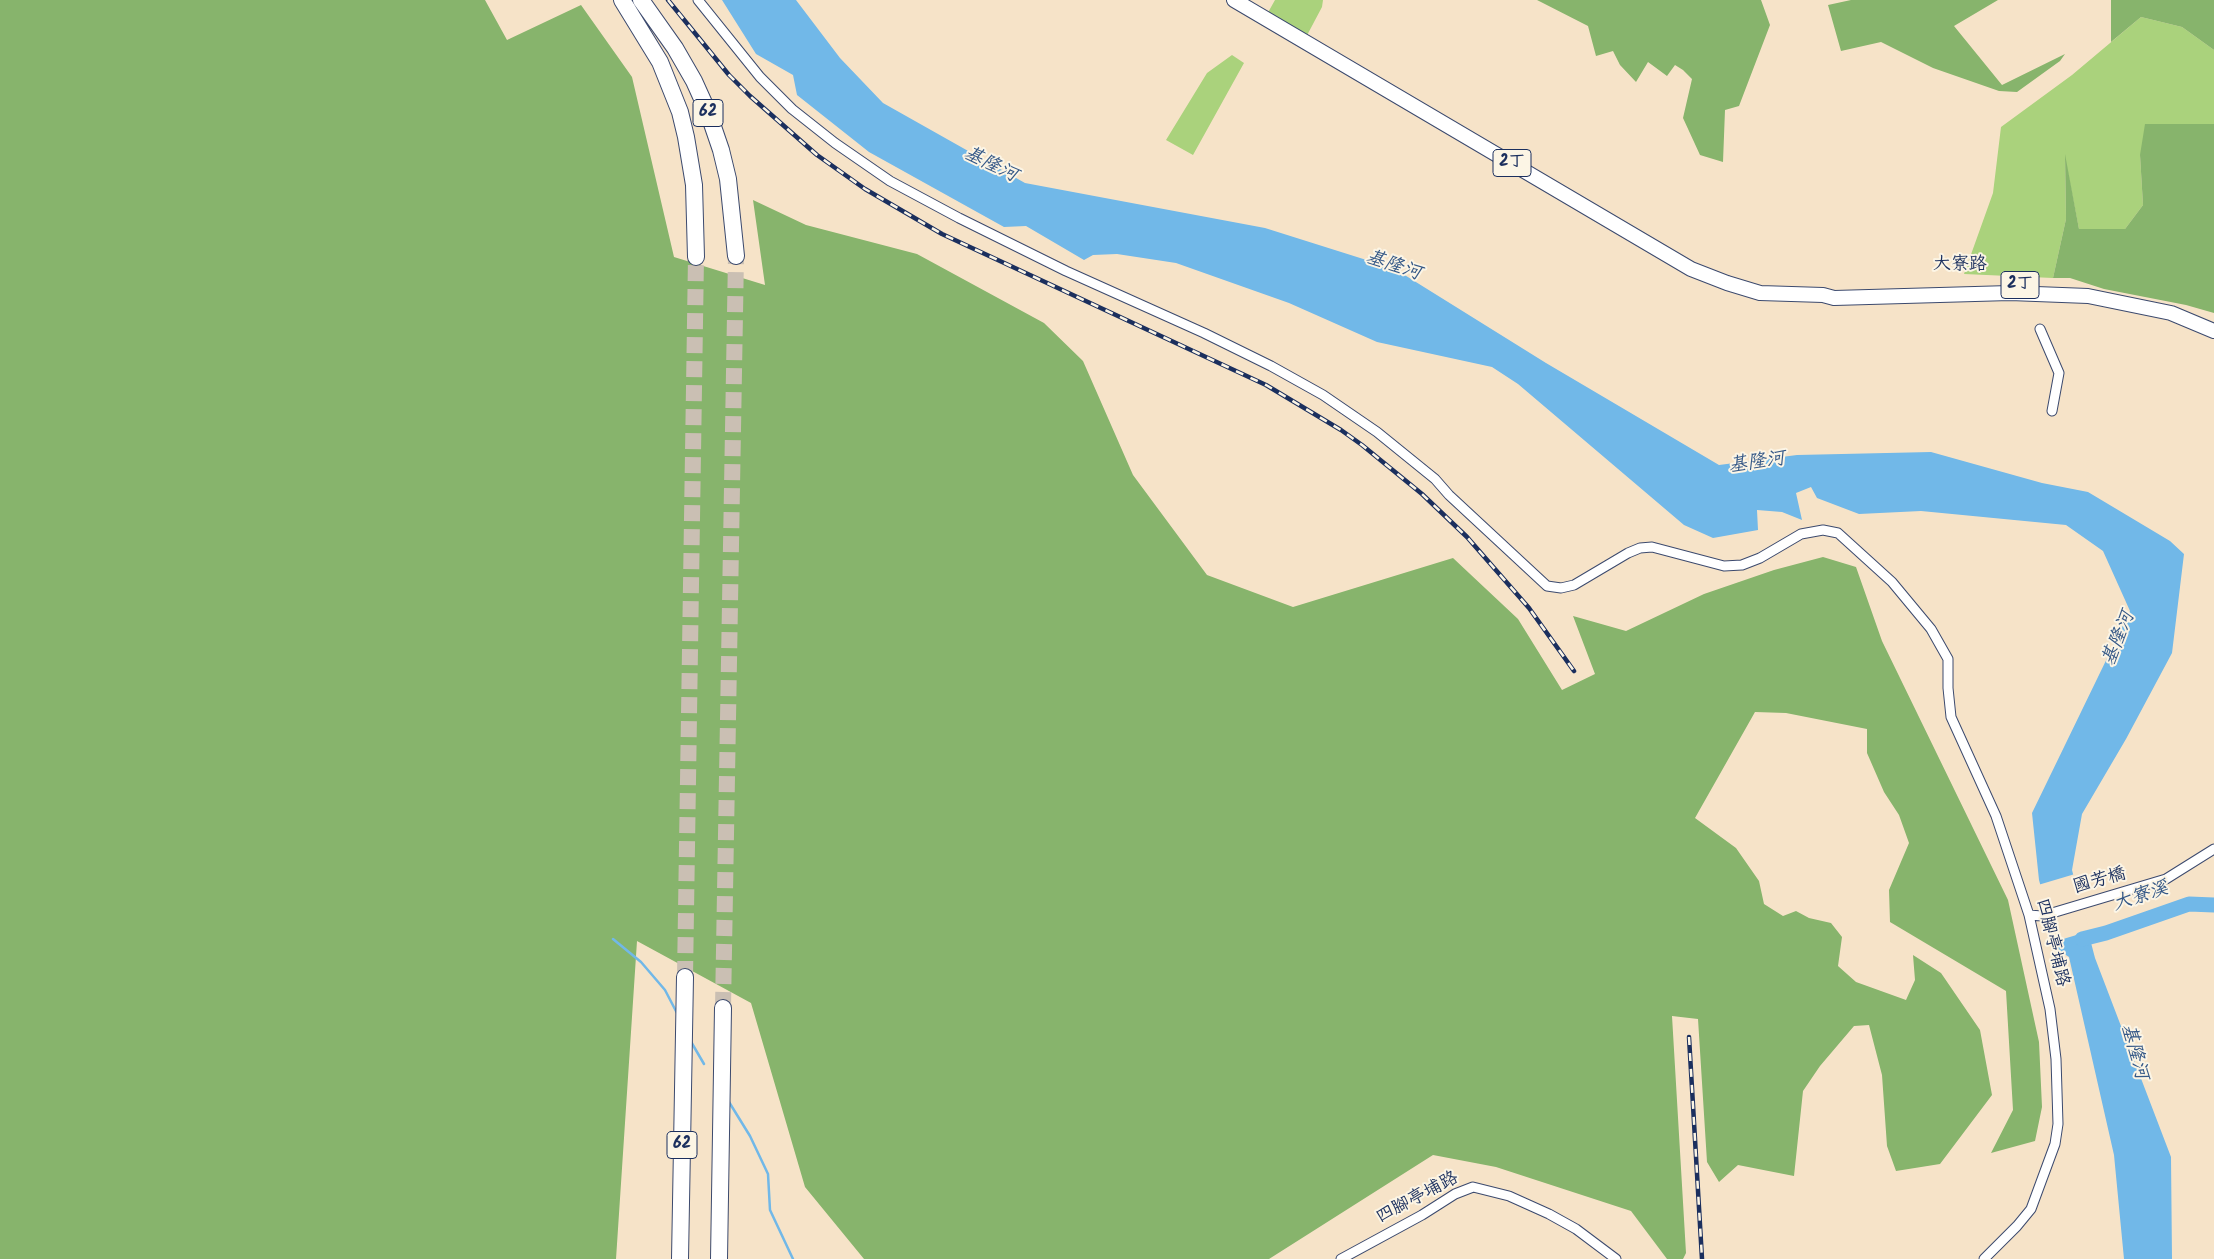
<!DOCTYPE html>
<html>
<head>
<meta charset="utf-8">
<style>
	body { margin:0 }
	canvas { display:block; background:#f6e3c8 }
</style>
</head>
<body>
<canvas width="2214" height="1259"></canvas>
<script>
const context = document.querySelector('canvas').getContext('2d');
context.lineJoin = 'round';
function paint(path, color) { context.fillStyle = color; context.fill(path, 'evenodd'); }
const shape = rows => new Path2D(rows.map(r => 'M' + r).join(''));
function stroke(path, color, width, dash) { context.strokeStyle = color; context.lineWidth = width; context.lineCap = dash ? 'butt' : 'round'; context.setLineDash(dash || []); context.stroke(path); }
function drawText(font, color, halo, rows, align = 'center') {
  context.font = font + ' Kalam,"LXGW WenKai TC",sans-serif'; context.lineWidth = 4; context.setLineDash([]); context.textBaseline = 'middle'; context.strokeStyle = halo; context.fillStyle = color; for (const [text, x, y, turn = 0] of rows) {
    context.save(); context.translate(x, y); context.rotate((+turn || 0) * Math.PI / 180); context.textAlign = isNaN(turn) ? turn : align; if (halo) context.strokeText(text, 0, 0); context.fillText(text, 0, 0); context.restore();
  }
}
paint(shape([
	[1275,0,1323,0,1322,7,1304,41,1261,25],
	[2141,17,2182,27,2214,50,2214,124,2140,155,2143,205,2125,229,2079,229,2065,158,2066,219,2053,278,1964,274,1993,193,2001,127,2072,75],
	[1232,55,1244,63,1193,155,1166,140,1207,73]
]), '#aad27c');
paint(shape([
	[0,0,485,0,507,40,581,5,632,77,674,257,765,285,753,200,806,225,917,254,1044,323,1083,361,1133,475,1207,575,1293,607,1453,558,1518,619,1562,690,1595,674,1573,616,1626,631,1704,594,1774,570,1823,557,1856,567,1882,641,2008,900,2039,1042,2042,1107,2035,1141,1991,1153,2013,1110,2006,991,1890,922,1889,890,1909,843,1899,815,1884,792,1867,753,1867,729,1786,713,1755,712,1695,818,1736,848,1759,881,1764,904,1783,916,1796,911,1809,918,1831,923,1842,937,1838,966,1856,982,1906,1000,1915,980,1913,955,1941,973,1980,1030,1992,1095,1940,1164,1896,1171,1887,1146,1882,1075,1869,1025,1854,1026,1820,1066,1803,1091,1794,1176,1738,1165,1719,1182,1707,1162,1698,1019,1672,1016,1686,1253,1683,1259,1667,1259,1631,1211,1496,1167,1433,1155,1269,1259,864,1259,805,1187,751,1003,637,941,616,1259,0,1259],
	[1537,0,1761,0,1770,25,1739,106,1725,110,1723,162,1700,155,1683,118,1692,79,1683,70,1675,65,1667,76,1648,62,1636,82,1620,65,1613,51,1596,56,1588,26],
	[1851,0,1998,0,1954,26,2002,85,2065,54,2060,61,2017,92,1999,91,1933,68,1881,42,1841,51,1828,5],
	[2111,0,2214,0,2214,50,2182,27,2141,17,2111,42],
	[2145,124,2214,124,2214,313,2186,305,2104,289,2070,278,2053,278,2066,219,2065,154,2079,229,2125,229,2143,205,2140,155]
]), '#87b46c');
paint(shape([
	[722,0,796,0,840,58,883,103,1025,183,1265,228,1395,269,1546,363,1719,465,1797,455,1931,452,2042,483,2088,492,2170,541,2184,554,2172,653,2126,739,2082,814,2072,870,2095,958,2171,1157,2172,1259,2124,1259,2114,1155,2069,957,2058,950,2039,880,2032,813,2130,611,2103,551,2066,525,1921,511,1859,514,1817,498,1811,487,1796,493,1802,520,1782,512,1757,510,1758,530,1713,538,1684,525,1518,384,1492,367,1377,342,1289,303,1176,263,1117,254,1093,255,1084,260,1026,226,1004,227,869,152,797,95,793,75,756,54]
]), '#71b8e8');
paint(shape([
	[2075,874,2090,931,2053,942,2038,885]
]), '#f6e3c8');
stroke(shape([
	[613,939,641,962,665,990,678,1015],
	[690,1040,704,1064],
	[729,1102,750,1136,768,1174,770,1210,793,1259]
]), '#71b8e8', 2.5);
stroke(shape([
	[2082,939,2106,933,2189,904,2214,905]
]), '#71b8e8', 15);
stroke(shape([
	[685,977,696,257],
	[723,1008,736,256]
]), '#cabfb3', 16, [16, 8]);
const street = shape([
	[698,0,760,77,792,109,835,143,890,181,959,218,1066,271,1204,333,1271,366,1323,395,1377,432,1435,479,1449,495,1547,586,1561,588,1574,585,1628,553,1640,548,1652,547,1724,566,1742,565,1760,558,1801,534,1823,530,1838,533,1892,582,1931,629,1948,659,1948,688,1951,717,1996,816,2029,915,2050,1009,2056,1059,2058,1124,2055,1144,2031,1209,2017,1226,1984,1259],
	[2040,329,2059,373,2052,411],
	[2029,915,2042,916,2166,879,2214,849],
	[1341,1259,1422,1215,1455,1194,1473,1187,1509,1196,1549,1214,1576,1229,1616,1259]
]);
const primary = shape([
	[1234,0,1691,269,1727,283,1760,293,1823,295,1834,298,2010,293,2088,296,2171,313,2214,331]
]);
const highway = shape([
	[622,0,660,62,680,112,686,137,694,185,696,257],
	[641,0,675,48,694,81,708,112,721,150,728,179,736,256],
	[680,1259,685,977],
	[719,1259,723,1008]
]);
stroke(street, '#3c4a6e', 11);
stroke(primary, '#3c4a6e', 16);
stroke(highway, '#3c4a6e', 18);
stroke(street, '#fff', 9);
stroke(primary, '#fff', 14);
stroke(highway, '#fff', 16);
const rail = shape([
	[668,0,729,75,750,96,817,155,865,189,942,234,1266,385,1341,430,1362,445,1422,494,1467,537,1529,608,1574,671],
	[1689,1037,1702,1259]
]);
stroke(rail, '#1b2f5e', 4.5);
stroke(rail, '#fcf5e5', 2.5, [8]);
for (const [x, y, w] of [
	[708,113,30],
	[1512,163,38],
	[2020,285,38],
	[682,1145,30]
]) { const box = new Path2D(); box.roundRect(x - w / 2, y - 13.5, w, 27, 4); context.fillStyle = '#fcf5e5'; context.fill(box); stroke(box, '#1b2f5e', 1); }
drawText('bold 16px', '#1b2f5e', null, [
	["62",708,113],
	["2丁",1512,163],
	["2丁",2020,285],
	["62",682,1145]
]);
drawText('18px', '#1b2f5e', '#fcf5e5', [
	["大寮路",1960,266],
	["國芳橋",2100,882,-16],
	["四腳亭埔路",2051,943,76],
	["四腳亭埔路",1418,1199,-28]
]);
drawText('italic 19px', '#355887', '#fcf5e5', [
	["基隆河",990,166,26],
	["基隆河",1393,267,19],
	["基隆河",1757,464,-8],
	["基隆河",2120,639,-68],
	["大寮溪",2141,898,-18],
	["基隆河",2133,1052,75]
]);
</script>
</body>
</html>
